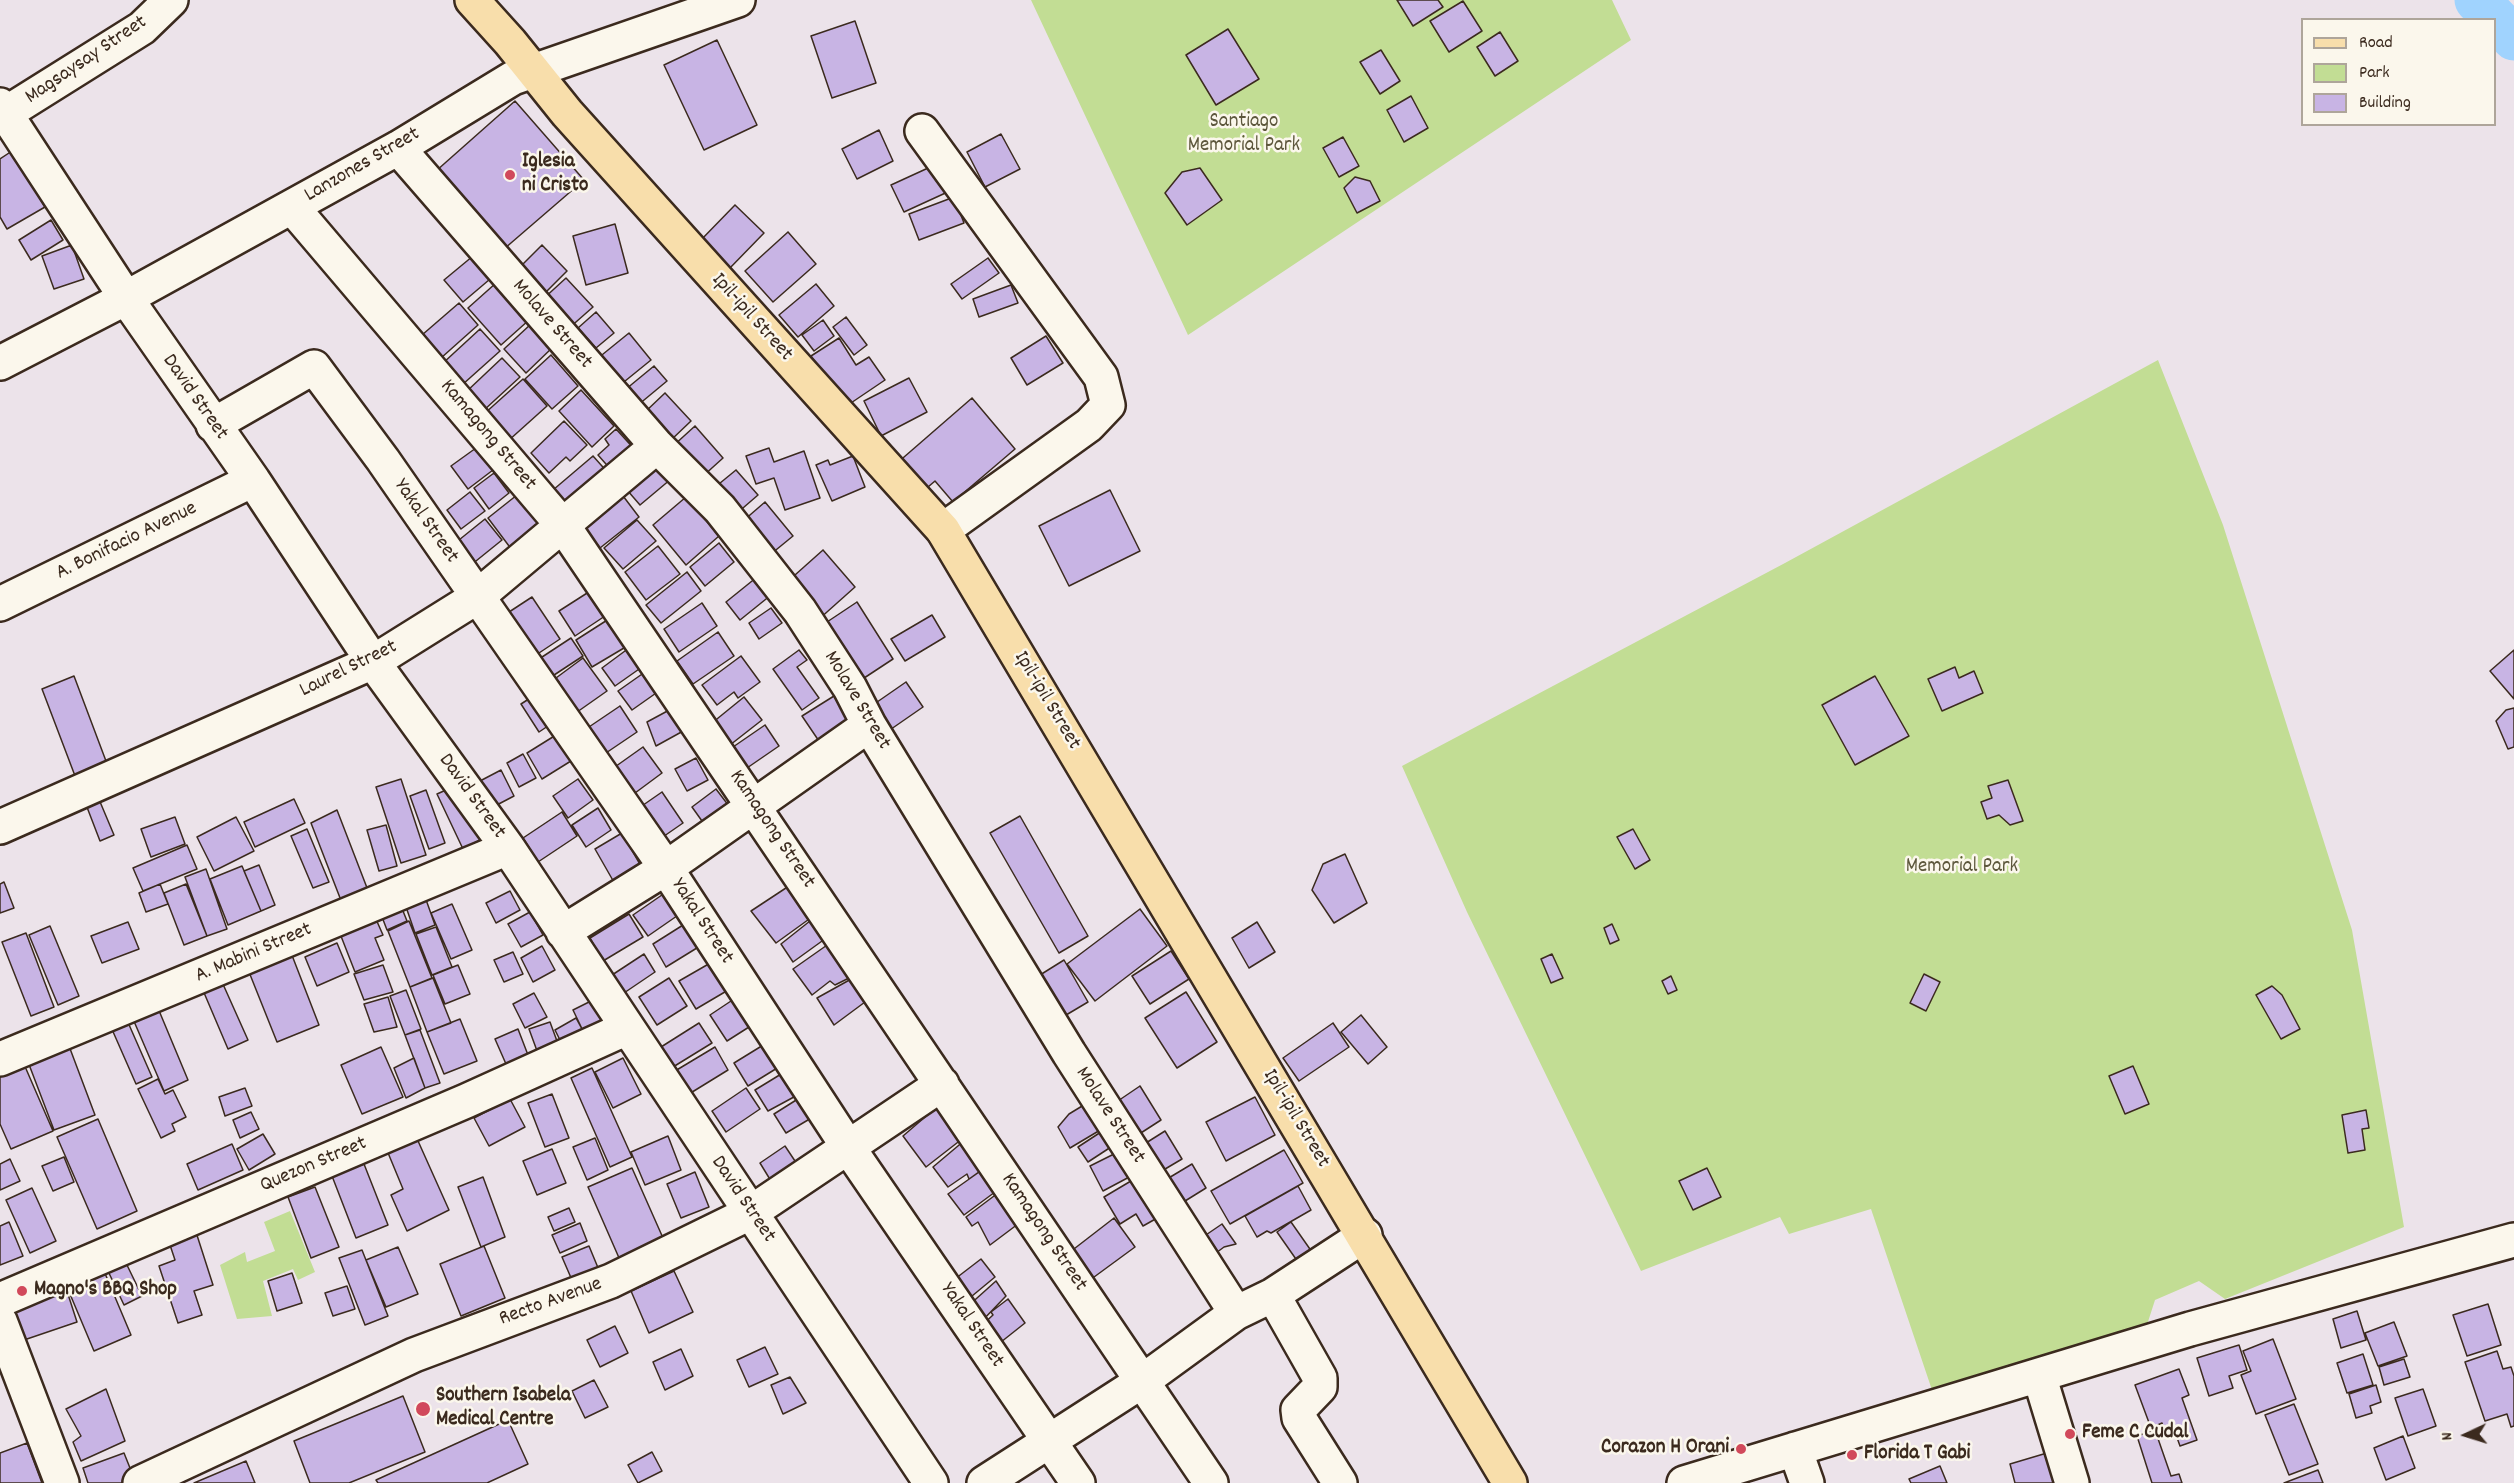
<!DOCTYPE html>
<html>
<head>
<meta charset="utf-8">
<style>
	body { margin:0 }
	#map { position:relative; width:2514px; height:1483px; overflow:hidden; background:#ece3ea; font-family:Dekko,sans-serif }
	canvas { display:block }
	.legend { position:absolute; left:2301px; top:18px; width:195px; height:108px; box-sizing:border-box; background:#fbf7ec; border:2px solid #aea59a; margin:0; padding:8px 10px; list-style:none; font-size:18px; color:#3b2a1e }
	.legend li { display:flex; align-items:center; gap:12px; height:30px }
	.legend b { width:30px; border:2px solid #aea59a }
	.north { position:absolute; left:2436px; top:1405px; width:60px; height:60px; -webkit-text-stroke:4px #fbf7ec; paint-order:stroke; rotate:266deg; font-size:16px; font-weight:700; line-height:24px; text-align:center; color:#3b2a1e }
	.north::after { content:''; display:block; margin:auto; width:21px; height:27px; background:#3b2a1e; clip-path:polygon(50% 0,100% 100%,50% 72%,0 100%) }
</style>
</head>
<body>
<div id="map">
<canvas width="2514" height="1483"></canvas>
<ul class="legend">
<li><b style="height:8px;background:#f8deab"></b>Road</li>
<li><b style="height:16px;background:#c2dd94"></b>Park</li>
<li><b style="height:16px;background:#c8b4e4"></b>Building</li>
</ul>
<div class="north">N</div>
</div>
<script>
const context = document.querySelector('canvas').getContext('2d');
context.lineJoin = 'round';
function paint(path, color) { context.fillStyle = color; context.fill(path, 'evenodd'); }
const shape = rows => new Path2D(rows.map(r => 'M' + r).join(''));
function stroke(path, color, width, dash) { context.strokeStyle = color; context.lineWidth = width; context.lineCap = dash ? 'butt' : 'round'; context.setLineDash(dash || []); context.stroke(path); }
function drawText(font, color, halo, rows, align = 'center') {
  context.font = font + ' Dekko,sans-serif'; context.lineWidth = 5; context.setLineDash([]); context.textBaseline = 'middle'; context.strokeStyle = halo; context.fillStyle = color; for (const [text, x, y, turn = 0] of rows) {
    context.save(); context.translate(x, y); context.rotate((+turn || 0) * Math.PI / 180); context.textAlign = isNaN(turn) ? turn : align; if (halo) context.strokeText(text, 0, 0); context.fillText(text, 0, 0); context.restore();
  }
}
paint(shape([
	[1031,0,1612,0,1631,40,1188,335],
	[2158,360,2223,525,2352,930,2404,1227,2225,1299,2199,1281,2155,1300,2145,1331,1933,1393,1871,1209,1789,1234,1780,1217,1641,1271,1467,912,1402,766,1785,563],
	[290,1211,315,1272,298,1280,293,1269,263,1281,272,1316,237,1319,220,1265,245,1252,247,1262,275,1251,264,1222]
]), '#c2dd94');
stroke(shape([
	[2477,0,2514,38]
]), '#a0d3fe', 45);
const building = shape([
	[1397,0,1438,0,1443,7,1413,26,1397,0],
	[1463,1,1482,31,1449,52,1430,21,1463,1],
	[855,21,876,83,832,98,811,36,855,21],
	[1228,29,1259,79,1216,105,1186,55,1228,29],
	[1500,32,1518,61,1495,76,1477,47,1500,32],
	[717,40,757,125,704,150,664,65,717,40],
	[1381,50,1400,81,1380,94,1360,62,1381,50],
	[1411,96,1428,128,1404,142,1387,110,1411,96],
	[515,101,584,180,504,249,436,171,515,101],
	[879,130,893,161,857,179,842,149,879,130],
	[1001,134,1020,169,985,187,967,152,1001,134],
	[1343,137,1359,166,1339,177,1323,148,1343,137],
	[12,151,45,207,7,229,0,217,0,159,12,151],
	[939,163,952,190,904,212,891,185,939,163],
	[1200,168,1222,200,1187,225,1165,193,1182,172,1200,168],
	[1355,177,1370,181,1380,201,1357,213,1344,188,1355,177],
	[954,197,964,223,919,240,909,214,954,197],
	[735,205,764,233,728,270,699,242,735,205],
	[51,220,63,240,31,260,19,240,51,220],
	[615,224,628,273,586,285,573,236,615,224],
	[788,232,816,264,773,302,745,271,788,232],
	[72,245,84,279,54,289,42,256,72,245],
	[542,245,567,271,536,302,511,276,542,245],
	[473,256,496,274,463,302,444,280,473,256],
	[988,258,999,273,962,299,951,284,988,258],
	[566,278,593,307,568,329,542,300,566,278],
	[496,283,529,320,501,345,468,308,496,283],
	[816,284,834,306,798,337,779,315,816,284],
	[1011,285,1018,303,979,317,973,299,1011,285],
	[459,303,478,325,441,358,422,335,459,303],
	[596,312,614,333,596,348,578,328,596,312],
	[846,317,867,345,854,355,833,327,846,317],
	[823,320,834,336,814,351,802,335,823,320],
	[531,324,553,347,526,373,504,349,531,324],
	[480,329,500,351,462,385,442,364,480,329],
	[629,333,651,360,614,390,592,363,629,333],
	[1046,336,1063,363,1027,385,1011,358,1046,336],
	[839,338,856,365,869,357,885,380,845,407,811,356,839,338],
	[551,355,578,386,552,409,525,379,551,355],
	[502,358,520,377,483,411,466,392,502,358],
	[654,366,667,381,632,410,620,394,654,366],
	[909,378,927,412,881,436,864,401,909,378],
	[523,379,547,406,508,441,484,414,523,379],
	[581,390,614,426,592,447,559,411,581,390],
	[665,393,691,421,670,441,644,413,665,393],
	[972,398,1015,449,953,502,935,481,921,493,896,464,972,398],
	[564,421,587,445,570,461,566,457,549,473,531,453,564,421],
	[695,426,723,458,702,477,673,446,695,426],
	[616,429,637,452,613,472,598,455,609,445,605,439,616,429],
	[476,448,493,470,468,489,451,466,476,448],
	[769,448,774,462,804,451,820,498,785,510,774,478,756,484,746,456,769,448],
	[593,456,610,475,570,510,553,490,593,456],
	[853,456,865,487,832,501,816,465,828,460,830,465,853,456],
	[656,461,671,479,640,505,621,483,656,461],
	[736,470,758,495,736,514,714,488,736,470],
	[494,473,509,493,489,509,474,488,494,473],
	[617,488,639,517,600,548,578,520,617,488],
	[1110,490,1140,551,1069,586,1039,526,1110,490],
	[470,492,485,511,461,529,447,510,470,492],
	[517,495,542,527,512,550,488,518,517,495],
	[686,497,719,536,686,565,653,525,686,497],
	[765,502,793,536,771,554,743,521,765,502],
	[485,519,502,540,471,565,454,544,485,519],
	[637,520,656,541,623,569,604,548,637,520],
	[719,543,734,562,705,586,690,567,719,543],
	[658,546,680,574,646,600,625,572,658,546],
	[823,550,855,587,818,620,786,583,823,550],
	[687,572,701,591,661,623,646,605,687,572],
	[757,577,771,595,740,620,726,602,757,577],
	[595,588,611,612,575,636,559,611,595,588],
	[532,597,560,639,527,661,506,614,532,597],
	[857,602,893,659,855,684,818,628,857,602],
	[702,603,717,626,679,652,664,629,702,603],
	[771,608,782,623,759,639,749,623,771,608],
	[932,615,945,637,905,661,891,639,932,615],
	[612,617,629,645,592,667,576,640,612,617],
	[718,632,734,656,693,684,677,661,718,632],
	[571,638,583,656,548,679,536,661,571,638],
	[629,648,642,667,615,686,602,668,629,648],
	[799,650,807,660,797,667,819,698,802,710,773,669,799,650],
	[2514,650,2514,699,2490,671,2514,650],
	[741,656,760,682,738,698,734,692,717,705,702,685,741,656],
	[583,658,607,691,570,717,550,689,559,682,556,678,583,658],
	[1955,667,1959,678,1974,671,1983,693,1942,711,1928,679,1955,667],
	[645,672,659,691,632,710,618,691,645,672],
	[74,676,112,777,80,789,42,689,74,676],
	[1875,676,1909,736,1855,765,1822,705,1875,676],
	[906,682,923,707,884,734,867,709,906,682],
	[538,693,551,724,539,732,521,704,538,693],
	[834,696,854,726,823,747,802,716,834,696],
	[744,697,762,720,730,745,712,723,744,697],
	[620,706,637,732,600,757,583,731,620,706],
	[673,708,685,730,656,746,647,722,673,708],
	[2514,708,2514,747,2508,749,2496,721,2506,710,2514,708],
	[765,725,779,746,747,768,733,747,765,725],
	[564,730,579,756,542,779,527,753,564,730],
	[643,747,662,773,631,796,612,769,643,747],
	[523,754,536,778,519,787,507,763,523,754],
	[696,758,708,780,687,791,675,769,696,758],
	[501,770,514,796,493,807,480,781,501,770],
	[401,779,426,855,401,863,376,787,401,779],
	[578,779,593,800,568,818,553,796,578,779],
	[2008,780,2023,821,2010,825,1999,815,1987,819,1981,802,1992,798,1988,786,2008,780],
	[455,786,480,840,463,849,437,794,455,786],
	[716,789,732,810,707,828,692,807,716,789],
	[426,790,445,843,429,849,410,796,426,790],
	[662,792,683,823,657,841,636,810,662,792],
	[98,797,114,835,100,841,85,802,98,797],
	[294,799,305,823,255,847,244,822,294,799],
	[598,808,611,830,586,847,572,825,598,808],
	[337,810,369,893,342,903,311,823,337,810],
	[562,812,577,836,538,862,523,838,562,812],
	[1020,816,1088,936,1059,953,990,833,1020,816],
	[175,817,185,844,151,857,141,829,175,817],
	[236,817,254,851,214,871,197,837,236,817],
	[386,825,397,866,379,871,367,830,386,825],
	[307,829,329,882,313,888,291,836,307,829],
	[1633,829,1650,860,1635,869,1617,837,1633,829],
	[622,833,642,868,615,884,595,849,622,833],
	[187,845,197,869,143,891,133,868,187,845],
	[1345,854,1367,903,1334,923,1312,890,1323,864,1345,854],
	[259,865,275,905,261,911,244,871,259,865],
	[242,866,261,911,228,925,210,879,242,866],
	[206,869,227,929,207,936,185,877,206,869],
	[4,882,14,908,0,913,0,884,4,882],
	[160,884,168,904,146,912,139,893,160,884],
	[186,884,207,936,184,945,164,893,186,884],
	[792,884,812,917,776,943,751,911,792,884],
	[672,888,687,909,648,936,633,915,672,888],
	[510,891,520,910,496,923,486,903,510,891],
	[424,894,435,925,415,933,404,901,424,894],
	[399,901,407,921,387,930,379,909,399,901],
	[452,904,472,950,451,959,431,913,452,904],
	[1140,909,1167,946,1095,1001,1067,964,1140,909],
	[530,912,543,935,521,947,508,924,530,912],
	[629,914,643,937,603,961,590,938,629,914],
	[375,917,383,935,375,938,384,960,355,972,339,931,375,917],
	[815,917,829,936,793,962,781,944,815,917],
	[691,920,705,943,666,967,653,944,691,920],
	[409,921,432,978,410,987,388,931,409,921],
	[128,922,139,949,102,963,91,936,128,922],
	[1257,922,1275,952,1249,968,1232,938,1257,922],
	[1612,924,1619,940,1610,944,1604,928,1612,924],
	[50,926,79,996,58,1005,29,935,50,926],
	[436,927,452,967,432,975,416,934,436,927],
	[26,933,54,1007,31,1016,2,942,26,933],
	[337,943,349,972,317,986,305,957,337,943],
	[830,943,849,978,835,985,830,981,812,995,793,969,830,943],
	[288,945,319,1025,277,1042,245,962,288,945],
	[542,946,555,970,533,982,521,958,542,946],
	[1171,951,1189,979,1150,1004,1132,976,1171,951],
	[513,952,523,974,504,982,494,960,513,952],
	[644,954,655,972,621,995,609,977,644,954],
	[1552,954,1563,978,1551,983,1541,959,1552,954],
	[719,958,735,986,696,1009,679,981,719,958],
	[1064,960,1088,1002,1056,1021,1032,980,1064,960],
	[383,965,393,992,364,1000,354,974,383,965],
	[458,965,470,994,445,1004,433,975,458,965],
	[218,973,248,1040,228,1049,199,981,218,973],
	[1924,974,1940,982,1926,1011,1910,1003,1924,974],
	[1671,976,1677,990,1668,994,1662,981,1671,976],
	[433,978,451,1023,427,1032,410,987,433,978],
	[669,978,687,1006,657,1025,639,997,669,978],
	[853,978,865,1002,834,1025,817,998,853,978],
	[2272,986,2282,995,2300,1029,2281,1039,2256,995,2272,986],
	[406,990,421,1029,405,1035,390,996,406,990],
	[1186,992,1217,1042,1177,1068,1145,1018,1186,992],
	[534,993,547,1017,525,1028,513,1004,534,993],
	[743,993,760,1020,727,1041,710,1015,743,993],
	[388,997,397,1027,374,1032,364,1004,388,997],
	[593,1000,605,1024,585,1035,573,1010,593,1000],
	[155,1001,188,1080,164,1091,130,1012,155,1001],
	[123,1011,152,1077,136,1084,107,1018,123,1011],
	[1361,1015,1387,1047,1368,1064,1341,1032,1361,1015],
	[576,1018,589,1042,567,1054,555,1030,576,1018],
	[460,1019,477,1061,444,1074,427,1032,460,1019],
	[550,1022,561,1052,540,1059,529,1029,550,1022],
	[699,1023,712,1043,673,1067,661,1047,699,1023],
	[1333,1023,1349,1047,1299,1081,1283,1058,1333,1023],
	[518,1029,528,1055,506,1064,495,1039,518,1029],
	[420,1030,440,1083,425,1088,405,1035,420,1030],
	[66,1038,95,1115,54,1130,25,1054,66,1038],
	[773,1039,787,1062,748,1086,734,1063,773,1039],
	[381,1047,403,1097,362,1114,341,1065,381,1047],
	[715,1047,728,1070,689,1094,675,1071,715,1047],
	[20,1055,53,1131,11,1149,0,1124,0,1063,20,1055],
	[414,1058,425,1088,406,1098,394,1068,414,1058],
	[623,1058,641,1094,613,1108,595,1072,623,1058],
	[2133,1066,2149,1104,2125,1114,2109,1076,2133,1066],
	[592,1068,632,1157,610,1167,571,1078,592,1068],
	[791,1068,805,1091,768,1111,755,1090,791,1068],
	[158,1079,165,1094,173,1090,186,1117,172,1124,175,1131,161,1138,138,1089,158,1079],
	[1140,1086,1161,1120,1130,1140,1109,1107,1140,1086],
	[245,1088,252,1106,225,1116,219,1097,245,1088],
	[746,1088,760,1109,726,1132,712,1111,746,1088],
	[552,1094,569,1138,545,1147,528,1103,552,1094],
	[801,1097,813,1117,786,1133,774,1114,801,1097],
	[1255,1097,1275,1135,1226,1161,1206,1122,1255,1097],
	[510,1099,525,1127,489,1146,474,1118,510,1099],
	[1092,1100,1107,1126,1070,1148,1058,1127,1069,1114,1092,1100],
	[939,1105,962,1139,926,1167,903,1136,939,1105],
	[2366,1110,2369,1128,2362,1129,2365,1150,2348,1153,2342,1115,2366,1110],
	[251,1112,259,1129,240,1138,233,1120,251,1112],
	[98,1119,137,1211,97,1229,57,1137,98,1119],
	[1104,1130,1114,1145,1088,1162,1078,1147,1104,1130],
	[1165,1131,1182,1159,1155,1175,1138,1148,1165,1131],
	[414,1132,449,1210,407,1231,391,1195,403,1189,386,1148,414,1132],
	[263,1134,275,1154,249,1170,237,1149,263,1134],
	[668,1136,681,1170,645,1185,631,1152,668,1136],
	[595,1138,608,1170,587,1180,573,1147,595,1138],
	[965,1140,983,1169,969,1179,967,1174,948,1187,933,1167,965,1140],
	[232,1144,243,1170,198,1190,187,1164,232,1144],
	[785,1146,797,1164,771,1181,760,1163,785,1146],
	[552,1149,566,1183,537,1195,523,1161,552,1149],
	[1284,1150,1303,1183,1230,1224,1211,1191,1284,1150],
	[1120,1151,1133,1175,1103,1191,1090,1166,1120,1151],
	[64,1157,74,1182,53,1191,42,1166,64,1157],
	[10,1159,20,1181,0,1190,0,1164,10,1159],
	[364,1164,388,1225,356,1238,332,1176,364,1164],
	[1192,1164,1206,1188,1177,1206,1162,1182,1192,1164],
	[632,1168,667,1247,623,1267,588,1187,632,1168],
	[1707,1168,1721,1197,1693,1210,1679,1181,1707,1168],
	[982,1170,995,1192,964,1215,948,1194,982,1170],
	[695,1172,709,1207,681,1218,667,1184,695,1172],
	[483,1177,505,1237,481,1247,458,1187,483,1177],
	[1136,1178,1159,1217,1143,1226,1136,1214,1120,1224,1104,1197,1136,1178],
	[1298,1186,1311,1210,1271,1233,1267,1231,1257,1237,1245,1216,1298,1186],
	[315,1187,339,1247,311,1258,288,1197,315,1187],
	[32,1188,56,1241,30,1253,6,1200,32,1188],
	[998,1193,1018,1224,990,1245,978,1222,972,1226,966,1217,998,1193],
	[569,1208,575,1222,554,1231,548,1217,569,1208],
	[1114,1218,1135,1247,1090,1280,1070,1252,1114,1218],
	[9,1222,23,1256,0,1265,0,1226,9,1222],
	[1291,1222,1312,1252,1298,1262,1277,1232,1291,1222],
	[580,1223,587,1241,560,1253,552,1235,580,1223],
	[1222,1224,1236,1244,1224,1247,1212,1256,1200,1239,1222,1224],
	[195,1229,213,1285,194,1291,202,1315,178,1323,159,1266,175,1260,168,1239,195,1229],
	[484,1246,505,1298,461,1316,440,1264,484,1246],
	[589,1246,601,1275,575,1287,562,1257,589,1246],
	[398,1247,418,1294,386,1307,366,1260,398,1247],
	[362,1250,388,1316,365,1325,339,1258,362,1250],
	[981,1259,995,1277,966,1301,951,1282,981,1259],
	[126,1263,142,1296,124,1305,108,1271,126,1263],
	[104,1271,131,1335,94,1351,67,1287,104,1271],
	[674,1271,693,1312,649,1333,631,1291,674,1271],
	[292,1273,302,1303,277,1311,268,1281,292,1273],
	[996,1281,1006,1296,980,1323,967,1307,996,1281],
	[65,1285,77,1322,24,1340,11,1303,65,1285],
	[347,1286,355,1309,333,1316,325,1293,347,1286],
	[1008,1299,1025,1323,996,1346,980,1327,993,1315,991,1312,1008,1299],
	[2488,1304,2501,1345,2467,1356,2453,1315,2488,1304],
	[2357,1311,2366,1340,2341,1348,2333,1319,2357,1311],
	[2394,1322,2407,1356,2378,1366,2365,1333,2394,1322],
	[615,1326,628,1353,600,1367,587,1340,615,1326],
	[2273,1339,2296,1399,2256,1414,2241,1375,2251,1371,2243,1351,2273,1339],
	[2239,1345,2247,1370,2229,1376,2233,1388,2209,1396,2197,1358,2239,1345],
	[765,1347,778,1374,749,1387,737,1360,765,1347],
	[681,1349,693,1376,665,1390,653,1362,681,1349],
	[2497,1351,2503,1369,2511,1367,2514,1376,2514,1426,2511,1427,2507,1414,2485,1421,2465,1362,2497,1351],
	[2363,1354,2373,1385,2347,1393,2337,1363,2363,1354],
	[2404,1359,2410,1377,2384,1385,2379,1367,2404,1359],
	[2179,1369,2189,1395,2182,1398,2197,1440,2180,1446,2175,1432,2166,1435,2162,1423,2151,1428,2135,1385,2179,1369],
	[790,1377,806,1403,783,1414,771,1385,790,1377],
	[594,1380,608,1407,585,1418,572,1391,594,1380],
	[2376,1385,2381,1402,2370,1406,2372,1413,2356,1418,2349,1394,2376,1385],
	[106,1389,125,1441,81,1461,73,1442,81,1436,66,1409,106,1389],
	[2423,1389,2436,1426,2408,1436,2395,1398,2423,1389],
	[403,1396,425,1452,349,1483,310,1483,294,1441,403,1396],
	[2294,1404,2318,1464,2289,1475,2265,1415,2294,1404],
	[508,1420,528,1464,487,1483,378,1483,376,1480,508,1420],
	[2155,1430,2171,1476,2179,1474,2182,1483,2152,1483,2137,1436,2155,1430],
	[2403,1436,2415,1468,2386,1480,2374,1448,2403,1436],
	[27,1443,42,1483,0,1483,0,1453,27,1443],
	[2057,1450,2067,1483,2015,1483,2010,1464,2057,1450],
	[652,1452,662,1471,638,1483,628,1465,652,1452],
	[124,1453,136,1483,88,1483,83,1468,124,1453],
	[246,1461,255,1483,194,1483,246,1461],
	[1940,1466,1947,1483,1911,1483,1909,1479,1940,1466],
	[2318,1470,2323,1483,2284,1483,2318,1470]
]);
paint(building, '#c8b4e4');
stroke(building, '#3b2a1e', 1.5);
const minor = shape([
	[0,105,126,298,253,480,373,662,508,848,931,1483],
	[0,117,142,28,171,0],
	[922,131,1101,377,1108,405,1089,425,943,530],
	[398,148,657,446,720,509,800,611,850,688,869,725,1069,1053,1236,1313],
	[292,207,564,527,1211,1483],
	[0,363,126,298,398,148,513,78,738,0],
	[213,425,314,367,383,460,666,868,848,1147,1078,1483],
	[0,604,253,480],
	[0,827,373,662,477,597,657,446],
	[563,932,666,868,869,725],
	[0,1059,508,848],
	[1273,1295,1320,1378,1320,1387,1298,1410,1299,1418,1340,1483],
	[0,1300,466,1101,627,1028],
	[0,1321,62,1483],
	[2039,1375,2072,1483],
	[1795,1449,1807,1483],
	[140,1483,414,1355,611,1281,750,1213,942,1084],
	[984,1483,1144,1380,1236,1313,1273,1295,1365,1235],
	[1684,1483,2190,1329,2514,1240]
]);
const major = shape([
	[472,0,510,42,567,113,943,530,1510,1483]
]);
stroke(minor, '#3b2a1e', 38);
stroke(major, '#3b2a1e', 38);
stroke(minor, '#fbf7ec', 33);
stroke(major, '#f8deab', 33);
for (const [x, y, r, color] of [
	[510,175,6,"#d1495b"],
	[22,1291,6,"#d1495b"],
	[423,1409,8,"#d1495b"],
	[2070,1434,6,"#d1495b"],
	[1741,1449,6,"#d1495b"],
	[1852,1455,6,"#d1495b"]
]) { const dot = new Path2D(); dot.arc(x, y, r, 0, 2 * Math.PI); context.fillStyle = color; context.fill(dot); stroke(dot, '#fbf7ec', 2); }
drawText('21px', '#3b2a1e', '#fbf7ec', [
	["Magsaysay Street",87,61,-34],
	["Lanzones Street",363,166,-30],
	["Ipil-ipil Street",751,318,48],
	["Molave Street",551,325,49],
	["David Street",194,398,55],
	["Kamagong Street",487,436,50],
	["Yakal Street",425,522,55],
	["A. Bonifacio Avenue",127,542,-26],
	["Laurel Street",349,670,-26],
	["Molave Street",856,701,59],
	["Ipil-ipil Street",1046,701,59],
	["David Street",471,797,54],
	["Kamagong Street",771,830,56],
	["Yakal Street",701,922,57],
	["A. Mabini Street",254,954,-23],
	["Molave Street",1109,1116,57],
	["Ipil-ipil Street",1295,1119,59],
	["Quezon Street",314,1166,-23],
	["David Street",742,1200,56],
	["Kamagong Street",1043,1233,56],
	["Recto Avenue",551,1303,-20],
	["Yakal Street",971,1326,56]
]);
drawText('21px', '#5d573c', '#fbf7ec', [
	["Santiago",1244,123],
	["Memorial Park",1244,147],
	["Memorial Park",1962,868]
]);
drawText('bold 21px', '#3b2a1e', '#fbf7ec', [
	["Iglesia",522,163],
	["ni Cristo",522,187],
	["Magno's BBQ Shop",34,1291],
	["Southern Isabela",436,1397],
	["Medical Centre",436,1421],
	["Feme C Cudal",2082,1434],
	["Corazon H Orani",1729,1449,"right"],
	["Florida T Gabi",1864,1455]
], 'left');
</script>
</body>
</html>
